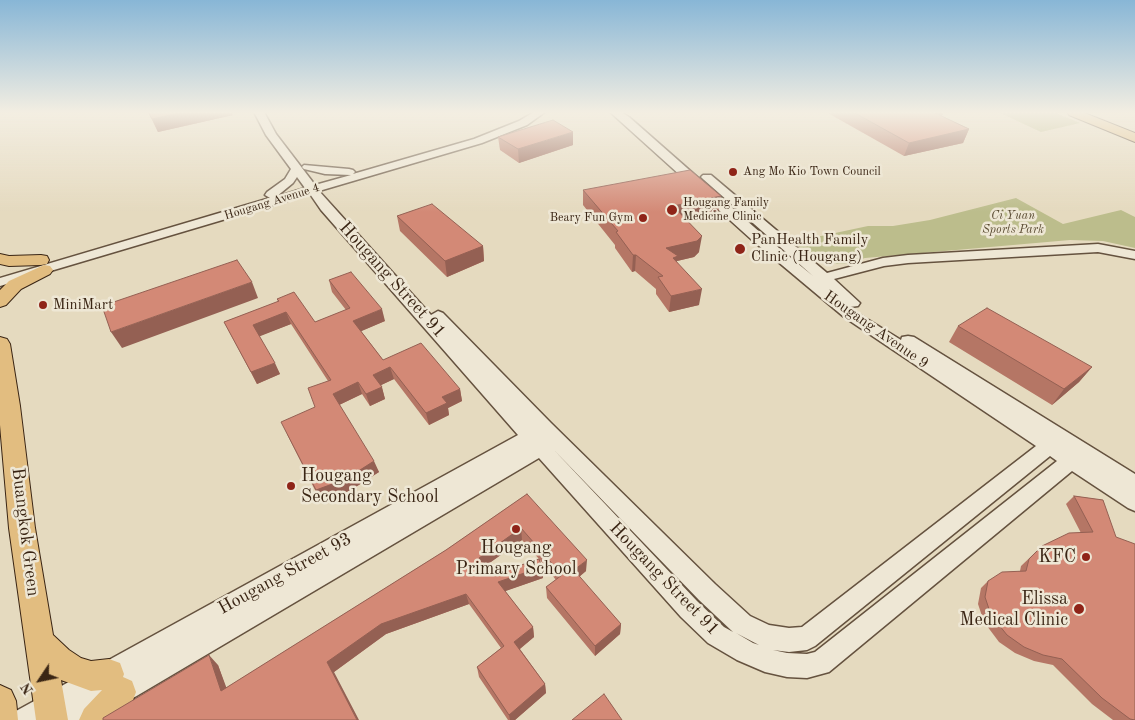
<!DOCTYPE html>
<html>
<head>
<meta charset="utf-8">
<style>
	body { margin:0 }
	#map { position:relative; width:1135px; height:720px; overflow:hidden; background:#e5dabf; font-family:"Old Standard TT",serif }
	canvas { display:block }
	.north { position:absolute; left:15px; top:655px; width:50px; height:50px; -webkit-text-stroke:4px #eee7d5; paint-order:stroke; rotate:236deg; font-size:14px; font-weight:700; line-height:20px; text-align:center; color:#3a2514 }
	.north::after { content:''; display:block; margin:auto; width:18px; height:22px; background:#3a2514; clip-path:polygon(50% 0,100% 100%,50% 72%,0 100%) }
</style>
</head>
<body>
<div id="map">
<canvas width="1135" height="720"></canvas>
<div class="north">N</div>
</div>
<script>
const context = document.querySelector('canvas').getContext('2d');
context.lineJoin = 'round';
function paint(path, color) { context.fillStyle = color; context.fill(path, 'evenodd'); }
const shape = rows => new Path2D(rows.map(r => 'M' + r).join(''));
function stroke(path, color, width, dash) { context.strokeStyle = color; context.lineWidth = width; context.lineCap = dash ? 'butt' : 'round'; context.setLineDash(dash || []); context.stroke(path); }
function drawText(font, color, halo, rows, align = 'center') {
  context.font = font + ' "Old Standard TT",serif'; context.lineWidth = 5; context.setLineDash([]); context.textBaseline = 'middle'; context.strokeStyle = halo; context.fillStyle = color; for (const [text, x, y, turn = 0] of rows) {
    context.save(); context.translate(x, y); context.rotate((+turn || 0) * Math.PI / 180); context.textAlign = isNaN(turn) ? turn : align; if (halo) context.strokeText(text, 0, 0); context.fillText(text, 0, 0); context.restore();
  }
}
paint(shape([
	[998,112,1054,112,1080,123,1041,132],
	[1016,198,1063,224,1121,210,1135,217,1135,248,1103,241,1070,240,865,258,845,264,837,264,810,256,793,242,868,226,893,226,930,220]
]), '#bcbd8c');
const minor = shape([
	[254,112,264,112,276,134,315,185,351,175,325,174,304,169,302,167,304,165,349,169,353,170,355,172,353,174,474,139,519,121,534,112,545,112,527,125,482,143,319,191,431,315,438,311,443,313,551,423,715,584,750,616,769,625,789,628,802,627,1036,446,844,317,752,240,610,112,621,112,629,117,762,234,813,276,703,179,701,177,703,175,711,175,827,273,883,258,908,255,1098,244,1135,251,1135,259,1098,252,908,263,884,266,834,279,860,303,858,306,850,307,854,311,901,340,902,337,908,336,914,337,1135,474,1135,511,1128,508,1072,471,829,672,807,678,787,677,765,672,737,660,708,643,681,617,539,458,96,720,58,720,60,715,51,720,12,720,16,711,518,435,321,210,310,194,0,286,0,278,270,198,265,195,267,192,285,179,291,169,266,135,254,112],
	[297,177,305,188,276,197,293,183,297,177],
	[553,449,699,600,733,632,724,627,697,601,553,449],
	[1050,456,1057,461,815,652,807,654,787,653,773,650,789,652,807,650,815,646,1050,456],
	[736,633,759,645,753,643,736,633]
]);
const major = shape([
	[1067,112,1082,112,1135,133,1135,142,1069,115,1067,112],
	[0,254,9,256,41,255,47,256,49,260,47,264,41,265,9,266,0,264,0,254],
	[44,265,50,266,53,270,50,274,21,289,6,305,0,307,0,290,9,281,44,265],
	[0,337,7,339,10,344,20,406,35,528,53,635,69,650,81,658,91,661,109,659,120,663,124,674,123,677,132,681,136,692,132,703,116,720,79,720,84,709,102,690,91,691,61,680,68,720,36,720,9,528,0,425,0,337],
	[0,685,11,690,16,701,18,720,0,720,0,685]
]);
stroke(minor, '#65523f', 3);
stroke(major, '#3a2514', 2);
paint(minor, '#eee7d5');
paint(major, '#e2bd80');
paint(shape([
	[148,112,233,115,158,132],
	[826,112,949,112,943,113,942,116,969,129,963,143,904,156],
	[498,137,573,145,519,163,500,150],
	[583,190,721,196,718,212,685,219,699,252,694,257,677,261,677,262,699,305,669,312,656,294,656,289,635,271,632,272,615,248,615,245,583,205],
	[397,216,483,246,484,261,447,277,400,231],
	[329,280,385,321,361,331,383,360,460,389,462,401,448,408,449,415,429,425,394,379,381,385,385,399,370,406,362,394,339,405,379,472,351,490,321,502,287,434,315,407,328,381,291,324,259,336,280,374,257,384,224,322,278,302,277,299,315,322,346,310,332,292],
	[958,326,1092,367,1079,382,1052,405,949,342],
	[527,494,586,571,579,577,621,624,620,634,595,656,547,598,546,587,556,580,540,560,543,578,505,591,533,627,534,637,520,649,545,684,546,693,515,720,508,720,479,677,477,667,501,648,469,604,386,634,334,672,103,720,218,665,226,688,446,550],
	[522,540,539,559,492,575,485,566],
	[1074,496,1103,500,1135,720,1113,720,1092,704,1053,665,1034,661,1015,653,999,642,984,622,978,604,981,588,988,581,1020,571,1021,566,1042,546,1081,533,1066,504]
]), '#b57665');
paint(shape([
	[184,112,231,112,233,115,158,132,152,119],
	[924,112,949,112,943,113,942,116],
	[969,129,963,143,904,156,909,143],
	[573,132,573,145,519,163,518,149],
	[721,196,718,212,671,222,673,206],
	[702,236,699,252,694,257,677,261,675,272,666,248],
	[483,246,484,261,447,277,445,261],
	[633,255,636,255,635,271,632,272],
	[252,282,258,298,122,348,111,332],
	[702,289,699,305,669,312,671,296],
	[382,309,385,321,357,333,353,321],
	[286,312,291,324,258,337,253,325],
	[275,363,280,374,257,384,251,372],
	[390,367,394,379,377,387,373,375],
	[1092,367,1079,382,1052,405,1064,389],
	[358,382,362,394,337,406,333,394],
	[382,387,385,399,370,406,366,394],
	[460,389,462,401,448,408,449,415,429,425,426,413,442,397],
	[374,461,379,472,351,490,321,502,316,490],
	[521,528,522,540,481,569,479,558],
	[587,560,586,571,574,581,574,570],
	[542,567,543,578,500,593,498,582],
	[466,594,469,604,386,634,334,672,359,720,357,720,327,662,381,624],
	[621,624,620,634,595,656,595,646],
	[533,627,534,637,516,652,514,642],
	[209,655,218,665,231,700,221,691],
	[545,684,546,693,515,720,510,720,509,715]
]), '#946053');
const building = shape([
	[148,112,184,112,152,119,148,112],
	[853,112,933,112,969,129,909,143,853,112],
	[553,120,573,132,518,149,498,137,553,120],
	[690,170,721,196,673,206,702,236,697,241,666,248,678,256,673,258,702,289,671,296,658,277,663,276,636,255,633,255,616,232,618,231,583,190,690,170],
	[432,204,483,246,445,261,397,216,432,204],
	[237,260,252,282,111,332,102,306,237,260],
	[351,272,382,309,353,321,383,360,421,343,460,389,442,397,447,403,426,413,390,367,373,375,382,387,366,394,358,382,333,394,374,461,346,479,316,490,281,422,315,407,308,388,331,380,286,312,253,325,275,363,251,372,224,322,279,301,277,299,294,292,315,322,350,308,329,280,351,272],
	[987,308,1092,367,1064,389,958,326,987,308],
	[527,494,587,560,574,570,621,624,595,646,546,587,562,575,521,528,479,558,492,575,539,559,542,567,498,582,533,627,514,642,545,684,509,715,477,667,504,646,466,594,381,624,327,662,357,720,103,720,103,718,209,655,221,691,446,550,527,494],
	[1074,496,1103,500,1116,537,1135,544,1135,720,1130,719,1102,698,1062,659,1043,655,1024,647,1007,635,991,615,985,597,988,581,1002,572,1026,571,1029,559,1042,546,1069,533,1093,532,1074,496],
	[604,694,622,720,572,720,604,694]
]);
paint(building, '#d38976');
stroke(building, '#946053', 1);
const sky = context.createLinearGradient(0, 0, 0, 212);
sky.addColorStop(0, '#88b6d6');
sky.addColorStop(0.53, '#f3eee2');
sky.addColorStop(1, '#f3eee200');
context.fillStyle = sky;
context.fillRect(0, 0, 1135, 212);
for (const [x, y, r, color] of [
	[733,172,5,"#8f2418"],
	[672,210,6,"#8f2418"],
	[643,218,5,"#8f2418"],
	[740,249,6,"#8f2418"],
	[43,305,5,"#8f2418"],
	[291,486,5,"#8f2418"],
	[516,529,5,"#8f2418"],
	[1086,557,5,"#8f2418"],
	[1079,609,6,"#8f2418"]
]) { const dot = new Path2D(); dot.arc(x, y, r, 0, 2 * Math.PI); context.fillStyle = color; context.fill(dot); stroke(dot, '#eee7d5', 2); }
drawText('12px', '#3a2514', '#eee7d5', [
	["Ang Mo Kio Town Council",743,172],
	["Hougang Family",683,203],
	["Medicine Clinic",683,217],
	["Beary Fun Gym",633,218,"right"]
], 'left');
drawText('12px', '#3a2514', '#eee7d5', [
	["Hougang Avenue 4",272,202,-17]
]);
drawText('italic 12px', '#5a4b32', '#eee7d5', [
	["Ci Yuan",1013,216],
	["Sports Park",1013,230]
]);
drawText('15px', '#3a2514', '#eee7d5', [
	["PanHealth Family",751,240],
	["Clinic (Hougang)",751,257],
	["MiniMart",53,305]
], 'left');
drawText('15px', '#3a2514', '#eee7d5', [
	["Hougang Avenue 9",876,330,35]
]);
drawText('18px', '#3a2514', '#eee7d5', [
	["Hougang Street 91",392,280,48],
	["Buangkok Green",25,532,83],
	["Hougang Street 93",285,574,-29],
	["Hougang Street 91",664,579,46]
]);
drawText('18px', '#3a2514', '#eee7d5', [
	["Hougang",301,476,"left"],
	["Secondary School",301,497,"left"],
	["Hougang",516,548,"center"],
	["Primary School",516,569,"center"],
	["KFC",1076,557],
	["Elissa",1068,599],
	["Medical Clinic",1068,620]
], 'right');
</script>
</body>
</html>
